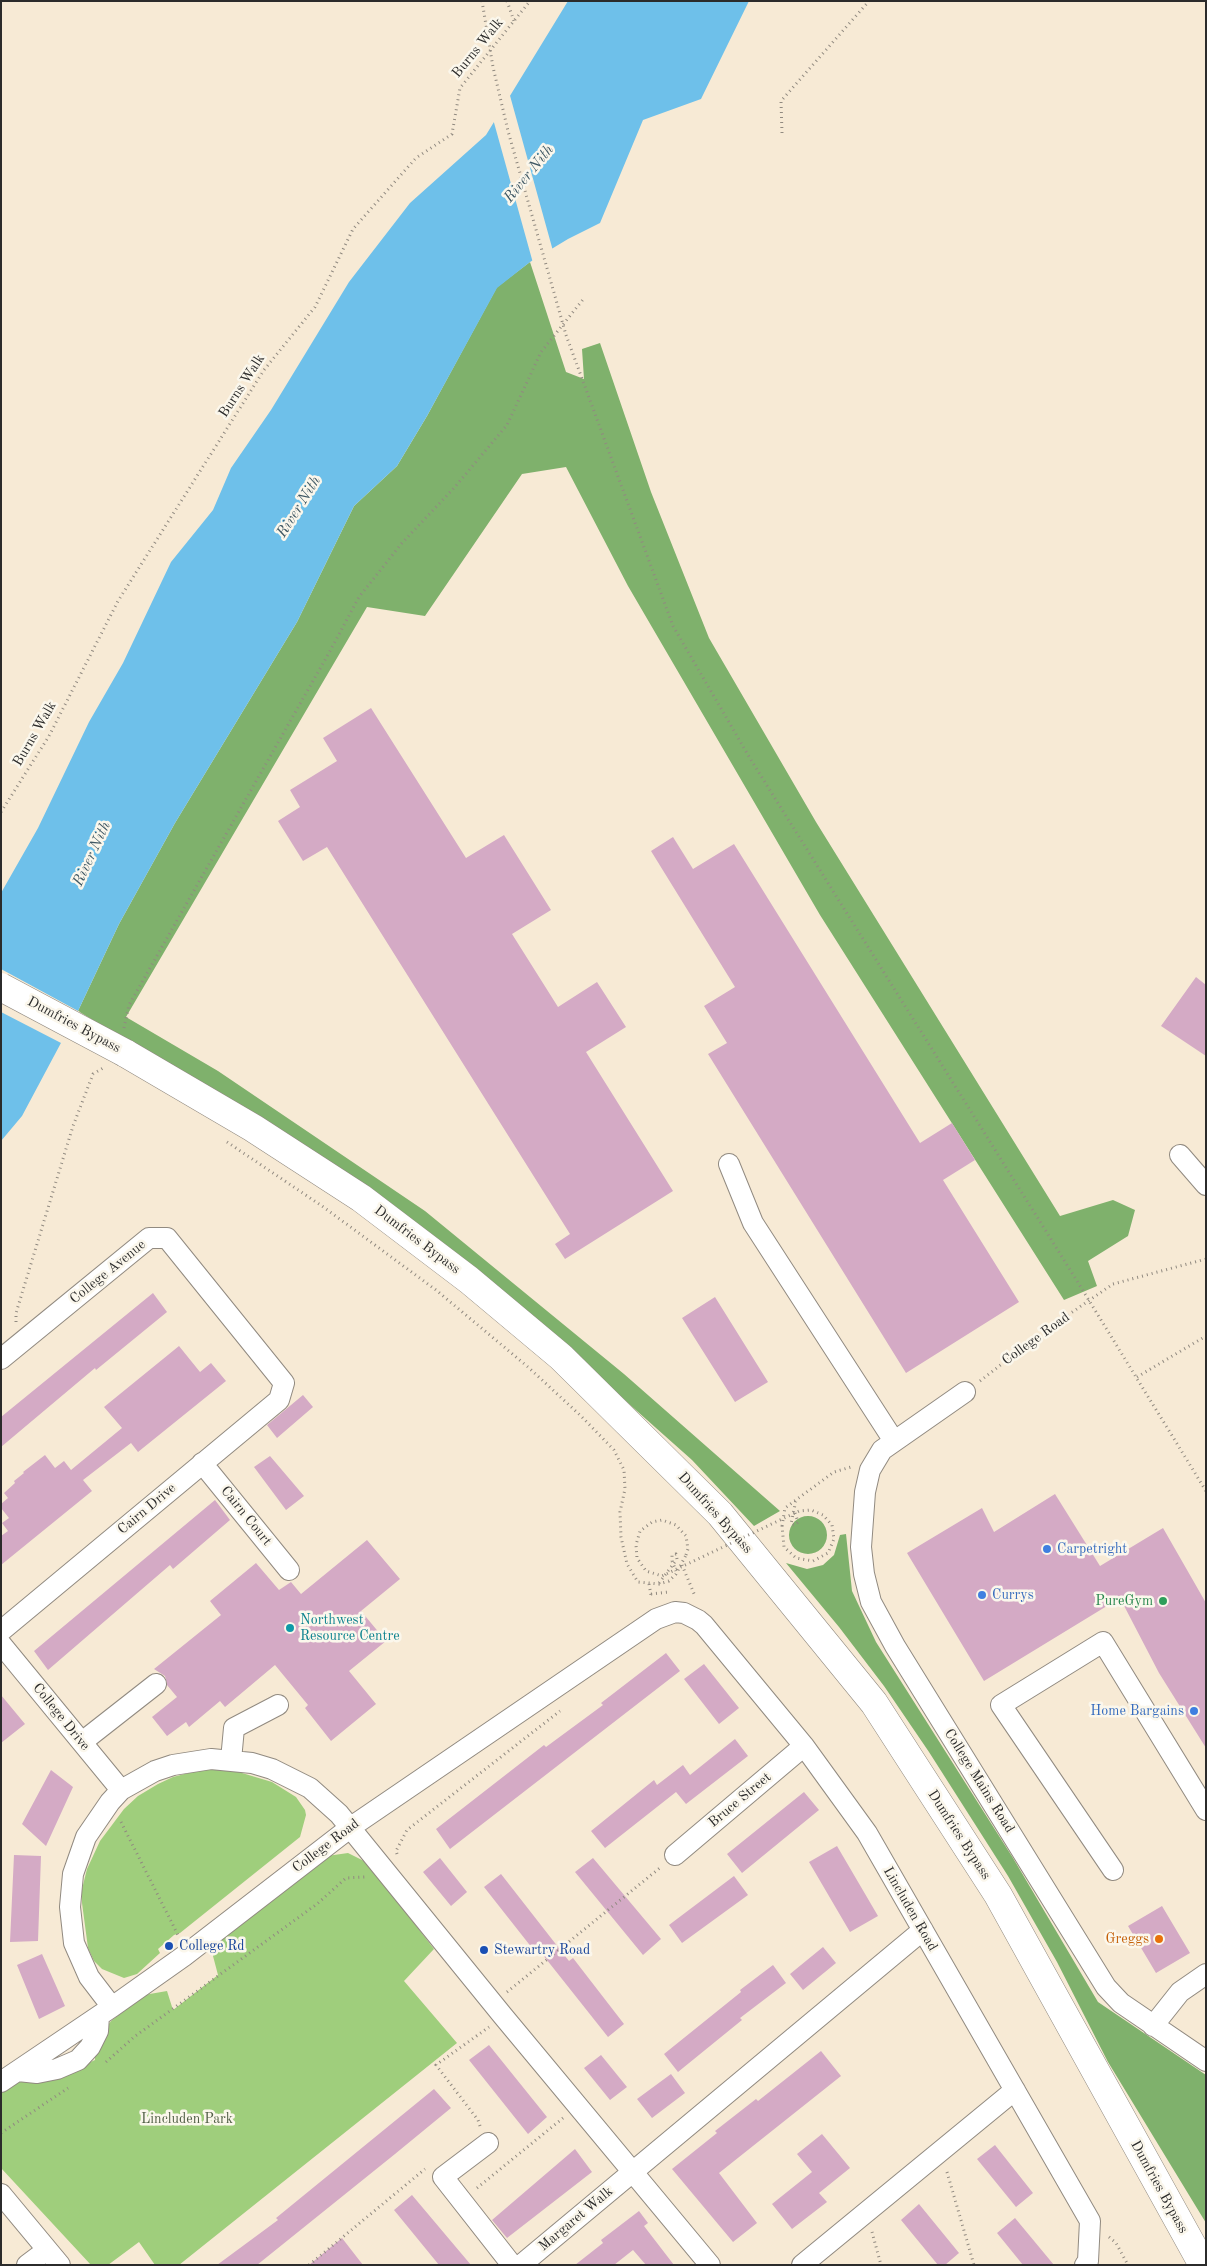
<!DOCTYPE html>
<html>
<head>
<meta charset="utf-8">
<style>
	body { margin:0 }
	#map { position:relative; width:1207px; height:2266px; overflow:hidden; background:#f7ead5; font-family:"Old Standard TT",serif }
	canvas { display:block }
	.frame { position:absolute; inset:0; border:2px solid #2b2b2b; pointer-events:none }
</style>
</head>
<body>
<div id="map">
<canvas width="1207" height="2266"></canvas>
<div class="frame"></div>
</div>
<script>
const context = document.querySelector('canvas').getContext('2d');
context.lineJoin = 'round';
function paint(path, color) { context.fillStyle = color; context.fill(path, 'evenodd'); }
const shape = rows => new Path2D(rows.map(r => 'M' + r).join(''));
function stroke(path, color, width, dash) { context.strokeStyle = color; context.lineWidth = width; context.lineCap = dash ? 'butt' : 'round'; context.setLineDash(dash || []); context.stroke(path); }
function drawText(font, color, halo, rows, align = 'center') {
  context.font = font + ' "Old Standard TT",serif'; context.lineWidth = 5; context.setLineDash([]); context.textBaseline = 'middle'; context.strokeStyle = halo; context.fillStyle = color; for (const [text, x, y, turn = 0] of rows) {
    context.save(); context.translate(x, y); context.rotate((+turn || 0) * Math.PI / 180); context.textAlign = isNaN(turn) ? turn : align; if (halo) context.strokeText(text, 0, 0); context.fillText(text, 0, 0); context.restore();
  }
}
paint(shape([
	[215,1769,232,1770,272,1782,296,1797,305,1810,306,1815,300,1837,180,1933,174,1935,158,1949,160,1953,137,1974,124,1978,102,1969,94,1961,88,1948,82,1903,82,1889,87,1869,100,1841,124,1809,138,1796,158,1784,173,1777,196,1771],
	[348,1853,368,1863,434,1949,404,1981,457,2043,179,2265,155,2265,139,2242,108,2265,91,2265,1,2168,1,2093,23,2079,51,2080,95,2060,95,2044,111,2021,144,1995,167,1991,173,2010,218,1975,213,1956,219,1939,327,1856]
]), '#9fce7c');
paint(shape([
	[530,262,566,372,584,379,582,349,600,343,651,492,709,638,816,822,1060,1216,1113,1200,1135,1210,1128,1236,1088,1261,1097,1286,1064,1300,820,915,628,586,566,467,522,474,425,616,367,607,126,1017,218,1071,425,1211,624,1374,780,1511,754,1526,692,1460,538,1323,219,1097,78,1011,119,924,175,823,297,622,354,506,397,466,427,416,497,287],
	'789 1535a19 19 0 1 1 38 0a19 19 0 1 1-38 0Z',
	[846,1534,852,1591,876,1642,1013,1858,1098,2002,1206,2075,1206,2223,1108,2062,1057,1962,1008,1876,929,1752,884,1686,839,1627,786,1563,807,1569,823,1565,834,1555,840,1535]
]), '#7fb16c');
paint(shape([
	[568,1,749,1,701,99,643,120,600,223,568,239,530,262,497,288,427,416,397,466,354,506,297,622,175,823,119,924,78,1011,22,1116,1,1141,1,893,38,828,89,722,123,663,171,562,213,510,231,468,271,410,349,282,410,203,486,135]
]), '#6ec0ea');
paint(shape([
	[509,92,553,251,533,263,493,119],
	[1,969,80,1012,63,1044,1,1012]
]), '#f7ead5');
paint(shape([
	[371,708,466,858,504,835,551,910,512,934,558,1007,597,982,626,1027,586,1052,673,1191,565,1259,555,1244,570,1234,327,847,303,861,278,821,300,807,290,790,337,761,323,738],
	[673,837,693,869,734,844,920,1143,952,1123,975,1160,943,1180,1019,1302,906,1373,708,1054,727,1043,704,1006,735,987,651,851],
	[1196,977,1206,985,1206,1056,1161,1026],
	[153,1293,167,1312,96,1370,95,1368,1,1447,1,1417],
	[715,1297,768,1382,735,1402,682,1318],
	[179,1346,200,1372,211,1363,226,1381,138,1452,131,1443,83,1480,92,1491,1,1565,1,1536,8,1531,2,1523,9,1518,1,1508,1,1504,8,1498,4,1493,15,1483,14,1481,24,1473,23,1472,45,1455,55,1468,64,1461,71,1470,122,1428,104,1407],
	[303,1395,313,1407,277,1438,267,1425],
	[270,1456,304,1496,286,1510,254,1467],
	[1055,1494,1100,1566,1163,1528,1206,1603,1206,1748,1159,1673,1120,1598,984,1681,907,1553,982,1508,994,1532],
	[215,1500,230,1520,173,1569,170,1565,48,1670,34,1651],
	[367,1540,400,1579,361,1611,386,1641,349,1671,376,1704,331,1741,305,1708,308,1705,275,1665,225,1707,220,1701,189,1727,186,1722,167,1736,152,1717,177,1697,167,1685,165,1676,154,1669,221,1615,210,1601,256,1563,279,1590,291,1582,301,1594],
	[666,1653,680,1671,450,1849,436,1829,544,1745,546,1747,603,1705,601,1703],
	[704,1664,739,1708,719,1724,684,1679],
	[1,1695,25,1724,1,1743],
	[735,1739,748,1756,686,1804,676,1792,605,1848,591,1831,654,1780,657,1785,683,1765,690,1775],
	[51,1770,73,1787,46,1846,22,1824],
	[804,1792,819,1810,742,1873,727,1854],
	[837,1846,878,1916,850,1932,809,1862],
	[14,1855,41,1856,38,1941,10,1942],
	[440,1858,467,1892,451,1906,423,1872],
	[593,1858,661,1939,643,1955,575,1872],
	[501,1874,569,1961,573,1958,624,2024,608,2037,539,1950,536,1953,484,1887],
	[734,1876,748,1895,682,1943,669,1925],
	[1162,1906,1190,1953,1156,1973,1128,1926],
	[823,1947,836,1963,803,1990,790,1974],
	[42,1954,65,2006,39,2019,17,1965],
	[773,1965,786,1983,740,2018,742,2020,678,2072,664,2054,741,1992,740,1990],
	[489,2045,547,2117,528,2134,469,2060],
	[821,2051,841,2076,719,2173,757,2223,733,2242,672,2169,717,2133,715,2131,756,2099,758,2101],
	[601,2055,627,2087,610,2100,584,2068],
	[671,2074,685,2093,652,2118,637,2099],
	[434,2089,451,2108,395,2154,257,2265,217,2265,278,2220,276,2218],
	[822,2134,850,2168,819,2193,827,2202,792,2229,772,2204,812,2172,797,2154],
	[995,2145,1033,2193,1016,2207,977,2159],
	[575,2149,592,2172,507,2238,492,2220],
	[412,2195,471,2265,439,2265,394,2210],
	[919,2204,959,2253,945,2265,938,2265,901,2220],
	[639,2211,648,2223,644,2226,674,2265,646,2265,633,2250,614,2265,575,2265,603,2243,601,2240],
	[1015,2218,1054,2265,1023,2265,997,2233],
	[342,2238,363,2265,309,2265]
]), '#d4aac5');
const minor = shape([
	[1180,1155,1206,1185],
	[729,1164,753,1223,894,1441],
	[1,1359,149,1238,167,1238,284,1383,279,1400,1,1631],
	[965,1392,882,1450,870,1470,865,1492,861,1547,864,1574,871,1602,895,1646,1106,1987,1121,2003,1206,2061],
	[202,1463,289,1570],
	[1,1644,121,1790],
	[82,1742,156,1684],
	[231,1760,234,1728,278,1705],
	[675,1855,804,1746],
	[1113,1870,1001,1705,1103,1642,1206,1810],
	[112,2007,89,1977,74,1943,70,1907,73,1874,86,1837,110,1802,121,1790,155,1771,173,1765,211,1759,252,1763,272,1769,310,1788,339,1814,503,2016,710,2265],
	[1153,2026,1180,1992,1206,1974],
	[18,2071,37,2073,57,2069,78,2060,90,2047,98,2031,99,2016],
	[1,2082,112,2007,184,1956,351,1827,656,1619,675,1612,684,1613,698,1620,704,1625,804,1746,867,1833,1090,2221,1088,2261,1085,2265],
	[488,2143,443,2177,512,2265],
	[1,2194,60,2265],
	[27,2265,47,2250],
	[521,2265,923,1930],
	[802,2265,1015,2090]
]);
const highway = shape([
	[125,1053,253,1128,361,1198,469,1280,561,1357,720,1514,874,1703,998,1895,1203,2265]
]);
stroke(minor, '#918a80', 22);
stroke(highway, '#918a80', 29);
stroke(shape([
	[507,1,514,21],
	[782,133,781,101,869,1],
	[566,335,673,626,751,760,1074,1276,1206,1491],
	[1,812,49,736,118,601,264,370,315,307,353,229,416,158,452,134,460,88,530,1],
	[124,1028,129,1005,330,651,359,597,402,543,454,488,507,425,541,352,585,297],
	[227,1142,322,1206,436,1290,528,1367,581,1416,614,1450,624,1470,625,1489,620,1512,621,1537,627,1564,638,1582,659,1584,669,1581,676,1574,686,1555],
	[1113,1284,1206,1259],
	[16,1322,16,1313,73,1126,93,1074,103,1068],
	[1137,1377,1206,1336],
	[980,1381,1039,1335],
	[795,1513,798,1522,795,1525,791,1524,796,1500],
	[782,1526,785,1508,834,1472,851,1467],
	[682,1565,695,1596],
	[659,1583,677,1559,676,1554,672,1555,672,1561],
	[649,1584,651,1595],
	[651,1594,669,1592],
	[121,1822,179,1937],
	[397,1854,396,1851,407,1830,560,1711],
	[507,1992,661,1867],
	[106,2062,134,2037,317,1904,346,1878,365,1877],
	[480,2126,478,2120,436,2065,489,2027],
	[1,2133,68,2088],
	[947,2172,974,2265],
	[477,2188,563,2118],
	[872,2232,881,2265],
	[1109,2237,1116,2243,1128,2265],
	[309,2265,425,2169]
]), '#918a80', 3, [1, 4]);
stroke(minor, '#fff', 20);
stroke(highway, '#fff', 28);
const highwayBridge = shape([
	[1,987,125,1053]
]);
stroke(highwayBridge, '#918a80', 29, []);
stroke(shape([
	[482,1,493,67,508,131,566,335],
	[1039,1335,1113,1284],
	[686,1555,688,1549,686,1536,676,1525,662,1520,652,1522,640,1531,636,1545,637,1558,646,1571,662,1576,799,1511,811,1510,823,1515,832,1525,834,1539,828,1553,813,1561,796,1558,784,1547,782,1526],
	[672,1561,676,1571]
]), '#918a80', 3, [1, 4]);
stroke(highwayBridge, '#fff', 28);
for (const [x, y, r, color] of [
	[1047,1549,5,"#3f7fe0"],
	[982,1595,5,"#3f7fe0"],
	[1163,1601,5,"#2e9e5b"],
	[290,1628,5,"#0f9aa8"],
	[1194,1711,5,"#3f7fe0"],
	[1159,1939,5,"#e8710a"],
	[169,1946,5,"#1a4fb4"],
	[484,1950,5,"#1a4fb4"]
]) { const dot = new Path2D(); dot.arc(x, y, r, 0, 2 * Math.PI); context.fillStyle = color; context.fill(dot); stroke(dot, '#fbf7ec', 2); }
drawText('14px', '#2b2b2b', '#fbf7ec', [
	["Burns Walk",478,48,-51],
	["Burns Walk",242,386,-57],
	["Burns Walk",35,734,-60],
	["Dumfries Bypass",74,1025,28],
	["Dumfries Bypass",417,1240,37],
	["College Avenue",108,1272,-39],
	["College Road",1036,1339,-36],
	["Cairn Drive",147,1509,-40],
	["Dumfries Bypass",715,1513,48],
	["Cairn Court",246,1516,51],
	["College Drive",61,1717,51],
	["College Mains Road",979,1781,58],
	["Bruce Street",740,1800,-40],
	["Dumfries Bypass",959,1835,57],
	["College Road",326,1846,-37],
	["Lincluden Road",910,1909,60],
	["Dumfries Bypass",1159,2187,61],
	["Margaret Walk",576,2219,-40]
]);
drawText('14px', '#366cbe', '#fbf7ec', [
	["Carpetright",1057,1549],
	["Currys",992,1595],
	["Home Bargains",1184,1711,"right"]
], 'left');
drawText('14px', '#27864d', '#fbf7ec', [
	["PureGym",1153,1601]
], 'right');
drawText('14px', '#0d838f', '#fbf7ec', [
	["Northwest",300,1620],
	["Resource Centre",300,1636]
], 'left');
drawText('14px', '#c56008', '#fbf7ec', [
	["Greggs",1149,1939]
], 'right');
drawText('14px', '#164399', '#fbf7ec', [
	["College Rd",179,1946],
	["Stewartry Road",494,1950]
], 'left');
drawText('14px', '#4e5c43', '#fbf7ec', [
	["Lincluden Park",187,2119]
]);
drawText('italic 15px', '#3f5864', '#fbf7ec', [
	["River Nith",529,174,-51],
	["River Nith",299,507,-58],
	["River Nith",92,854,-65]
]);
</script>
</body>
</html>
